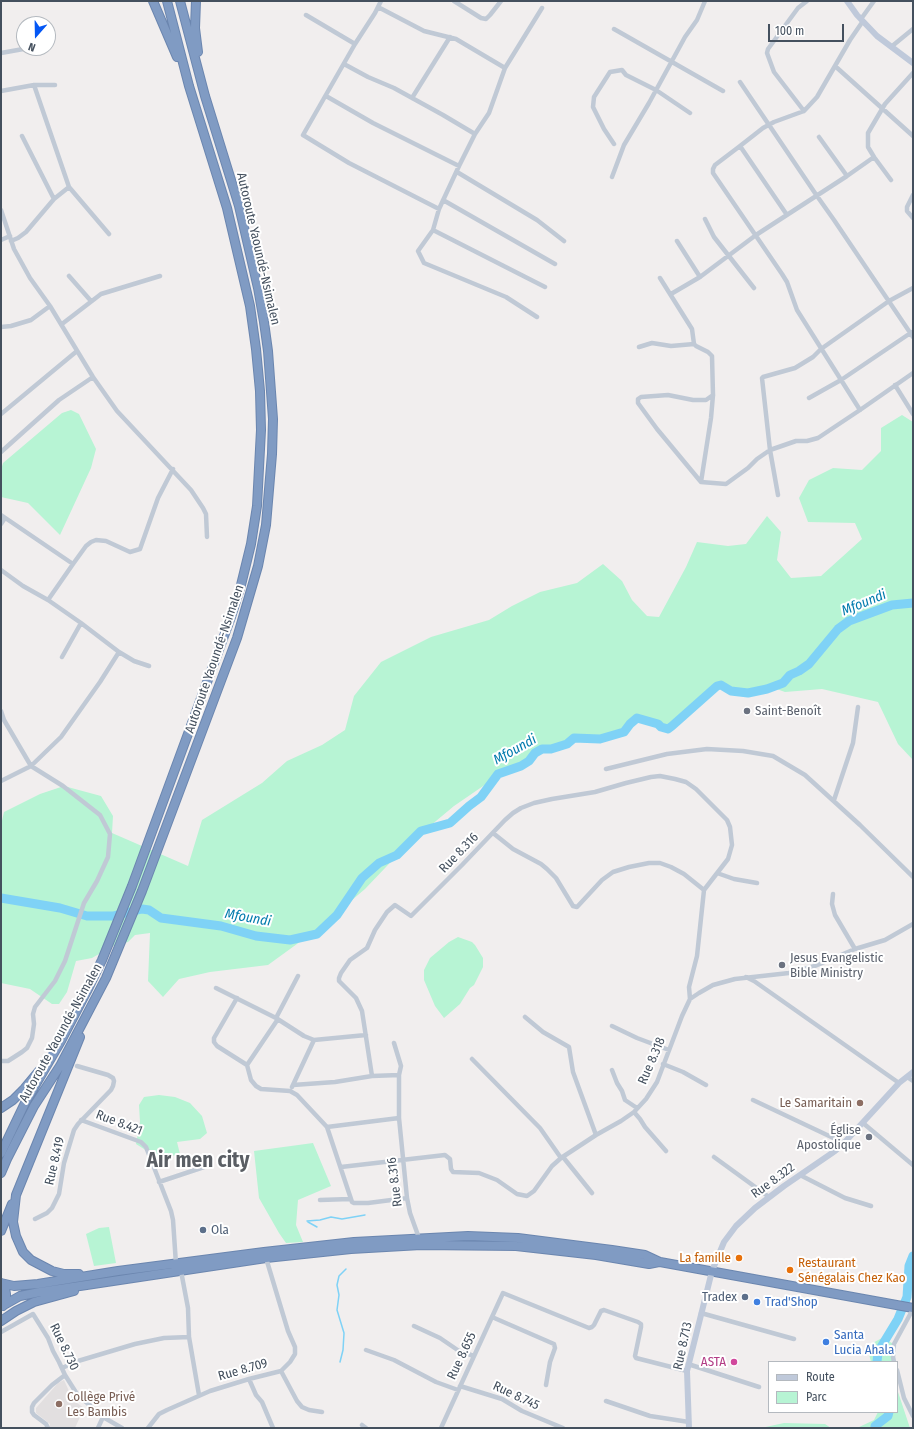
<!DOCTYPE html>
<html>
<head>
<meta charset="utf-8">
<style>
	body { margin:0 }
	#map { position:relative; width:914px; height:1429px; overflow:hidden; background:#f1eeee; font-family:"Fira Sans Condensed",sans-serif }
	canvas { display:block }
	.frame { position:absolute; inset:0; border:2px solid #44505e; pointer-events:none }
	.legend { position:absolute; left:768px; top:1361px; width:130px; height:52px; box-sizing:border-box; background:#fff; border:1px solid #b4b9bf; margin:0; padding:5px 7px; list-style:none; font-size:12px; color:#44505e }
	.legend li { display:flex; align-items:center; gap:8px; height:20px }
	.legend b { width:20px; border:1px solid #b4b9bf }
	.north { position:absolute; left:16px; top:16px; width:40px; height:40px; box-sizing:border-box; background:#fff; border:1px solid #b4b9bf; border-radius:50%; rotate:200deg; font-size:11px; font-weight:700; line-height:16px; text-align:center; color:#44505e }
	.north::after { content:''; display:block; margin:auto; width:14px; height:18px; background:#0457f5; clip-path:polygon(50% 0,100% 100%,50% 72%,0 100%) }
	.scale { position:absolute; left:768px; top:24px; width:76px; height:18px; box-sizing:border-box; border:2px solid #44505e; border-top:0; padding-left:5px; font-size:12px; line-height:14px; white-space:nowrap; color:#44505e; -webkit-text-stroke:3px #fff; paint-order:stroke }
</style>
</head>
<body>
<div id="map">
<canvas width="914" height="1429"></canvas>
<div class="frame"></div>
<ul class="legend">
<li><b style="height:5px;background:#bfc9da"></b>Route</li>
<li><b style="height:11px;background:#b7f4d4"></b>Parc</li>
</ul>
<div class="north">N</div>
<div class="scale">100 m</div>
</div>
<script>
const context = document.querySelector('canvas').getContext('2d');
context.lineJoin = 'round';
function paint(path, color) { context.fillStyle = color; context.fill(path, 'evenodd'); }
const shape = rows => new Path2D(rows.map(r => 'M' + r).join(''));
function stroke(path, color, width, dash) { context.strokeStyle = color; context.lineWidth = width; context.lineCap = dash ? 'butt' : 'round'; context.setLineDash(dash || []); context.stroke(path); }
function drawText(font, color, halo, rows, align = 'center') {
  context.font = font + ' "Fira Sans Condensed",sans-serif'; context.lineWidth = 4; context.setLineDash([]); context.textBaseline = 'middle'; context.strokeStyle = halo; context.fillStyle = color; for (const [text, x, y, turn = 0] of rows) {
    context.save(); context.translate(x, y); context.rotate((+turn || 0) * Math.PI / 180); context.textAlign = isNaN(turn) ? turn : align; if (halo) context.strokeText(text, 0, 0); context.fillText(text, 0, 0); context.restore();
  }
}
paint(shape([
	[64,1380,73,1400,84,1408,75,1428,49,1428,50,1424,36,1413,36,1408,58,1383]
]), '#e2dfe0');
paint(shape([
	[71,410,79,414,96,449,91,468,60,535,28,503,1,497,1,470,3,463,62,413],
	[902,415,913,422,913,760,898,744,878,702,822,689,785,692,771,687,767,689,748,693,731,691,721,685,717,686,672,726,668,729,661,727,658,724,637,718,630,724,624,732,600,739,573,738,525,762,489,782,454,806,406,846,365,889,319,928,268,965,210,972,179,979,163,997,148,981,150,933,135,935,128,942,113,946,92,958,76,961,67,992,59,1004,52,1004,30,989,1,983,1,825,4,812,40,794,64,786,101,796,113,816,112,833,188,866,202,820,262,783,287,761,322,745,345,730,354,696,381,662,431,637,489,620,512,606,540,592,577,583,603,564,622,581,632,600,647,616,659,617,686,567,697,542,728,546,746,544,767,516,781,532,777,560,791,578,821,576,862,539,855,523,808,522,799,498,809,480,833,468,862,470,881,451,881,428],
	[458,937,472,942,475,945,483,958,483,967,474,985,470,988,460,1004,444,1018,435,1006,424,980,424,970,430,958,449,942],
	[159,1095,175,1097,190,1103,202,1116,207,1133,200,1139,177,1142,180,1154,158,1160,152,1154,136,1144,140,1122,139,1105,144,1097],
	[313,1143,331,1186,298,1200,296,1225,303,1242,286,1243,279,1233,259,1198,254,1151],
	[109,1227,116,1263,94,1266,86,1234,99,1228],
	[882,1338,894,1344,892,1362,871,1362,867,1346],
	[897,1389,910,1428,857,1428,874,1420,878,1412,897,1412],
	[784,1423,825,1424,831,1428,761,1428]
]), '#b7f4d4');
stroke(shape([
	[307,1221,320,1220,331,1217,342,1219,365,1215],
	[308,1222,317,1227],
	[340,1362,343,1350,344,1333,337,1310,339,1295,337,1285,339,1276,346,1269]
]), '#7fd2f6', 1.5);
stroke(shape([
	[1,898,60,908,87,916,113,916,142,909,149,910,161,918,221,926,256,936,290,940,317,934,337,915,362,878,379,863,397,855,421,831,450,823,469,806,481,797,498,774,521,766,529,761,535,753,542,749,551,749,567,744,574,738,600,739,624,732,630,724,637,718,658,724,661,727,668,729,672,726,717,686,721,685,731,691,748,693,767,689,783,683,790,675,799,671,809,664,838,629,849,621,892,605,913,603],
	[877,1362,878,1352,898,1319,907,1297,909,1266,913,1256],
	[875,1428,875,1426,888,1416,889,1412]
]), '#7fd2f6', 9);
const highway = shape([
	[153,1,177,57],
	[196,1,195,28,198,52],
	[1,1108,13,1100,24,1089,39,1071],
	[1,1153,25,1103,61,1041,87,991,102,960,132,886,231,617,241,585,251,544,257,506,261,430,260,391,256,349,250,306,227,208,189,86,167,1],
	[1,1173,7,1159,34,1106,60,1066,106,978,142,891,237,638,258,566,266,525,272,454,273,419,268,351,264,322,258,288,239,206,205,96,180,1],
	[1,1231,12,1204],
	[79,1274,64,1274,52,1271,31,1260,23,1252,16,1236,13,1222,16,1195,80,1037],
	[1,1283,14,1286,38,1284,118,1271,264,1252,354,1242,468,1236,518,1238,612,1250,645,1255,660,1262,913,1308],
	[1,1283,5,1288,6,1294,6,1299,3,1306],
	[4,1305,20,1296,40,1292,266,1258,351,1249,421,1245,516,1246,596,1255,649,1264,659,1262],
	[1,1321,16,1311,34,1302,74,1291]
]);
stroke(highway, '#6b86af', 10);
stroke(shape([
	[381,1,375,13,355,44,303,135,349,163,439,209],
	[454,1,481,18,486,19,490,15,501,1],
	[378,7,424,31,456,39,505,68],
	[306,15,355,44],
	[861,19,874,1],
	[614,29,723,91],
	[891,47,913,29],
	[1,53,29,48],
	[344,64,368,77,394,88,443,115,475,134],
	[835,66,913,136],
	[740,82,817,196,834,220,913,337],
	[34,85,69,187,109,234],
	[1,91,34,85,55,85],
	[326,96,373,123,459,166],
	[412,98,450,37],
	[804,111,774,72,767,53,768,49,798,8,807,1],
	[22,136,54,199],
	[819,137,847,176],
	[614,144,604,129,593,107,594,97,610,72,622,70,626,75,656,90,690,113],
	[740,146,715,165,713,169,713,173,782,274,787,282,797,310,860,410],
	[874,157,891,180],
	[457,172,537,220,564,241],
	[612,177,624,145,649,103,685,37,697,20,705,1],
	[913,195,907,207,907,211,913,218],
	[443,200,555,264],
	[1,210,14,249,30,278,50,306,93,377,117,411,191,490,203,508,206,514,207,537],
	[787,215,740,146,763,128,774,122,804,111,817,97,850,40,863,21],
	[705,219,714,237,754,288],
	[433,230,545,287],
	[1,240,10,236],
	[11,241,18,238,26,232,54,199,69,187],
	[677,241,700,277],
	[69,276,91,301],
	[660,278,692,329,694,344,696,346,708,352,712,356,713,395,711,418,701,482],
	[671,294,700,277,756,235,847,176,874,157,868,147,868,133,885,104,913,73],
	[537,317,506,297,424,263,418,251,433,230,439,209,459,166,475,134,489,113,505,68,542,8],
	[62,324,101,294,160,276],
	[1,327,11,326,31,320,50,306],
	[639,347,652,343,671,346,694,344],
	[895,385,913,414],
	[713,395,706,400,693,400,668,395,641,397,638,399,638,403,657,429,701,482,726,484,748,468,757,459,770,450,796,441,807,441,818,438,860,410,913,373],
	[809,398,841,380,912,332],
	[1,414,77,351],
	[1,452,59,400,93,377],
	[778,495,770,450,762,378,763,377,795,368,813,357,821,349,889,301,913,288],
	[1,515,73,564,48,600,81,623,62,657],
	[1,524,5,518],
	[73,564,86,546,91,542,96,540,106,541,130,552,140,549,158,498,173,469],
	[1,570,23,586,48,600],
	[81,623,119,652,134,661,149,666],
	[1,711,4,720,31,766,1,781],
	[606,769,667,754,707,749,743,751,773,756,805,775,860,825,913,877],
	[834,800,853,743,858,707],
	[493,833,513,849,541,864,547,869,556,878,573,906,577,907,602,880,613,872,629,867,649,863,660,863,671,867,684,874,704,890],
	[717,873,734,879,757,883],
	[833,894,832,904,835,915,855,949],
	[746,977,754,981,899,1083],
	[216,988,276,1018,304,1036,314,1040,366,1035],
	[237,998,214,1038,214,1042,217,1046,247,1065,251,1080,256,1086,261,1089,290,1091,297,1095,327,1127,352,1202,354,1203,368,1203,407,1198],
	[525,1017,543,1032,569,1047,573,1072,596,1135],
	[276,1018,298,976],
	[612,1026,637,1038,669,1050],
	[394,1043,401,1066,399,1075],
	[472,1059,540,1128,561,1158],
	[1,1061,8,1061,22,1052,27,1048,32,1038,34,1024,33,1014,35,1007,55,981,65,961,84,903,97,881,108,857,110,834,100,815,63,786,31,766,61,737,100,682,119,652],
	[663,1064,683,1072,706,1085],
	[247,1065,278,1019],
	[612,1070,617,1083,622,1091,625,1100,637,1108],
	[907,1077,913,1081],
	[293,1085,335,1082,372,1076],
	[292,1087,314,1040],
	[753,1100,844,1143],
	[634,1112,640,1119,645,1127,666,1151],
	[81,1120,141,1142,146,1147,171,1211,173,1220,176,1264],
	[863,1123,913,1165],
	[327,1127,399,1118],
	[563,1157,592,1193],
	[714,1157,769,1197],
	[341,1167,445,1155,450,1159,451,1169,453,1172,479,1173,497,1180,517,1194,527,1196,534,1191,552,1166,561,1158,596,1135,621,1121,634,1112,646,1099,657,1082,682,1016,690,999,699,993,713,985,735,979,789,973,815,966,855,949,885,940,913,924],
	[800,1175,845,1198,871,1206],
	[159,1182,204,1167,206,1165],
	[320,1200,350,1199],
	[35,1219,47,1213,52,1208,59,1194,64,1163,74,1130,78,1124,111,1090,113,1086,114,1081,113,1078,108,1075,77,1066],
	[419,1238,410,1213,407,1198,399,1118,399,1075,372,1076,362,1011,356,998,339,981,339,978,341,973,350,960,367,948,375,930,387,912,395,905,411,916,462,865,505,820,513,813,521,808,534,803,552,799,595,792,626,783,651,777,660,776,675,779,686,782,696,789,727,820,730,827,732,845,728,859,704,890,697,956,689,987,690,999],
	[181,1271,188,1308,189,1337,199,1395],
	[701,1313,794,1339],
	[492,1317,554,1344,555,1348,550,1362,546,1385],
	[414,1326,440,1338,459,1351,474,1356],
	[1,1332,33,1314,48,1338,53,1351,59,1362,65,1375,77,1394,103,1417,122,1428],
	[366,1350,394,1360,436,1382,458,1390],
	[894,1362,893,1357,894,1344,913,1309],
	[688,1364,759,1387],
	[62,1368,78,1361,135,1344,164,1338,189,1337],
	[897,1370,904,1398,913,1416],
	[281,1371,297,1401,302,1407,309,1410,322,1412],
	[249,1379,256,1395,262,1402,273,1428],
	[460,1386,502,1399,522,1411,563,1428],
	[606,1401,650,1416,689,1422],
	[362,1425,366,1428],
	[48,1428,46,1424,34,1415,32,1412,32,1407,34,1403,52,1385,65,1375],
	[98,1428,103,1417],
	[148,1428,159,1414,167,1410,210,1391,249,1379,281,1371,290,1362,295,1354,295,1347,288,1331,266,1258],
	[441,1428,503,1293,589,1328,592,1327,594,1325,601,1311,604,1310,638,1322,641,1324,641,1327,635,1356,636,1358,687,1371]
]), '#c0c9d5', 4.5);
stroke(shape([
	[847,1,857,15,877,36,913,63],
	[689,1428,687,1371,712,1271,724,1242,736,1226,755,1208,784,1186,835,1151,844,1143,899,1083,913,1072]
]), '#bfc9da', 6);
stroke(highway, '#809bc3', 8);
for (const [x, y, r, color] of [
	[747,711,4,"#6b7280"],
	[782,965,4,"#6b7280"],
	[860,1103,4,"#8d6e63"],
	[869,1137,4,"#6b7280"],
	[203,1230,4,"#5c6f8a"],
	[739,1258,4,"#e8710a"],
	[790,1270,4,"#e8710a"],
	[745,1297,4,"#5c6f8a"],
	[757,1302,4,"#3f7fe0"],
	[826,1342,4,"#3f7fe0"],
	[734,1362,4,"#d1479c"],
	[59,1404,4,"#8d6e63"]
]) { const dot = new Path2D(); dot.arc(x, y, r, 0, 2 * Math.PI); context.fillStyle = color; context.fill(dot); stroke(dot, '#fff', 1.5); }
drawText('13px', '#44505e', '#fff', [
	["Autoroute Yaoundé-Nsimalen",258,249,77],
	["Autoroute Yaoundé-Nsimalen",215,659,-71],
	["Rue 8.316",459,853,-46],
	["Autoroute Yaoundé-Nsimalen",61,1033,-61],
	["Rue 8.318",652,1061,-67],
	["Rue 8.421",119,1123,21],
	["Rue 8.419",55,1161,-77],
	["Rue 8.322",773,1181,-36],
	["Rue 8.316",395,1182,-97],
	["Rue 8.713",683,1346,-78],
	["Rue 8.730",64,1347,64],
	["Rue 8.655",462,1356,-65],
	["Rue 8.709",243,1370,-16],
	["Rue 8.745",516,1396,25]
]);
drawText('13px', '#5b616d', '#fff', [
	["Saint-Benoît",755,711],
	["Jesus Evangelistic",790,958],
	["Bible Ministry",790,973],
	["Église",861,1130,"right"],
	["Apostolique",861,1145,"right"]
], 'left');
drawText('13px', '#785e54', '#fff', [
	["Le Samaritain",852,1103],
	["Collège Privé",67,1397,"left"],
	["Les Bambis",67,1412,"left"]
], 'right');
drawText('13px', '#4e5e75', '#fff', [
	["Ola",211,1230],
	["Tradex",737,1297,"right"]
], 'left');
drawText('13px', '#c56008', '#fff', [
	["La famille",731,1258],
	["Restaurant",798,1263,"left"],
	["Sénégalais Chez Kao",798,1278,"left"]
], 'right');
drawText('13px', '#366cbe', '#fff', [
	["Trad'Shop",765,1302],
	["Santa",834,1335],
	["Lucia Ahala",834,1350]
], 'left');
drawText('13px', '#b23c85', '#fff', [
	["ASTA",726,1362]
], 'right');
drawText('italic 14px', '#017aad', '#fff', [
	["Mfoundi",864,603,-22],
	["Mfoundi",515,750,-29],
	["Mfoundi",248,918,10]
]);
drawText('bold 21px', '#5a5e64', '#fff', [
	["Air men city",198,1161]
]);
</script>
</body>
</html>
